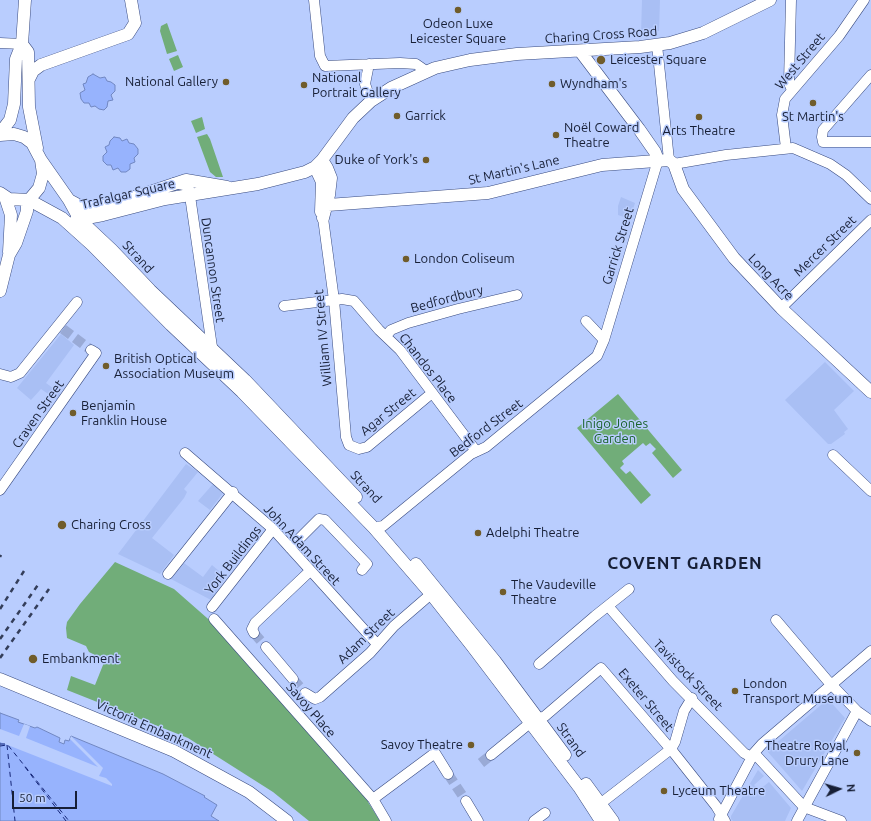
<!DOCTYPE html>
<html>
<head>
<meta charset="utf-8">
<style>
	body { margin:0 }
	#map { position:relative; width:871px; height:821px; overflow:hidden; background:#b9cdfe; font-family:Ubuntu,sans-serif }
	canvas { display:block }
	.north { position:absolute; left:819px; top:769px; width:40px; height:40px; -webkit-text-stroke:3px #b9cdfe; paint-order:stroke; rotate:85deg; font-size:11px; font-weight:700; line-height:16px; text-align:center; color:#171f36 }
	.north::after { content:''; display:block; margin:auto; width:14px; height:18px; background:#171f36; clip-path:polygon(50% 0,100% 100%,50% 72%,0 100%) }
	.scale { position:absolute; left:12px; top:791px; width:65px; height:18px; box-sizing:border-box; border:2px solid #171f36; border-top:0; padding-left:5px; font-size:12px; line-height:14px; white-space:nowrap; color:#171f36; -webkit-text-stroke:3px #b9cdfe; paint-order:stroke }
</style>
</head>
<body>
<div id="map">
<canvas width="871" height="821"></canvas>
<div class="north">N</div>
<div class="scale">50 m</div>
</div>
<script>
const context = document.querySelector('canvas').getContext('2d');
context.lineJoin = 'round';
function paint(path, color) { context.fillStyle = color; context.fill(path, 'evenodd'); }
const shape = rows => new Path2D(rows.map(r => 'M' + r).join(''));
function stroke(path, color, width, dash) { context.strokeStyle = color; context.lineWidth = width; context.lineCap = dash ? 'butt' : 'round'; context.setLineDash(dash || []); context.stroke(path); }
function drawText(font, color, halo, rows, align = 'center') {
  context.font = font + ' Ubuntu,sans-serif'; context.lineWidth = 3; context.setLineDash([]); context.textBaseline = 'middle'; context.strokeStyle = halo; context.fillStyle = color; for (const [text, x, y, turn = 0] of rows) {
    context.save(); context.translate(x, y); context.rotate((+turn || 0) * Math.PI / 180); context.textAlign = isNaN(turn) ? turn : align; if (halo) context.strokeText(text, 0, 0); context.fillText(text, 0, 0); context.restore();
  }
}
paint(shape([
	[642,0,660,0,659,31,641,34],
	[621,197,635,203,630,219,618,215,618,206],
	[61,334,74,345,46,383,61,394,57,400,41,389,31,400,17,388],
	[825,362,854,391,834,410,848,429,844,432,845,434,831,444,828,444,785,400],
	[186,464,198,472,184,489,187,492,184,498,152,538,174,555,160,574,118,554],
	[213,484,223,493,210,510,198,501],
	[184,563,203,577,212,565,226,577,211,600,171,579],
	[828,699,845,718,802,791,767,751],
	[758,770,764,776,754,785,759,790,769,782,791,808,785,821,733,821,731,819,731,816]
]), '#a9bff4');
paint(shape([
	[167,23,177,51,167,54,160,31,161,26],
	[178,55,183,67,174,71,169,59],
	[202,117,205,129,196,133,191,121],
	[207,134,210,139,223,177,216,177,210,172,197,137],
	[618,394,682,470,673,478,652,453,656,449,650,443,646,446,643,443,622,461,624,464,620,468,626,474,630,471,651,495,641,504,577,428],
	[115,562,174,589,215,625,371,799,368,802,380,821,309,821,273,792,188,738,67,690,71,676,95,685,105,660,89,652,86,646,67,638,66,628,67,622,80,604]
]), '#71ad79');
const water = shape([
	[93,74,100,78,105,77,107,81,111,82,115,85,115,91,111,95,113,100,108,101,107,107,104,110,99,109,95,106,91,107,89,103,84,103,81,99,80,93,85,90,83,84,86,83,88,77,93,74],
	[114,137,120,138,122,141,127,139,129,143,134,144,138,149,138,154,134,158,135,162,130,164,130,169,126,172,121,172,118,168,113,170,111,165,107,165,103,161,103,156,107,152,105,147,109,145,110,141,114,137],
	[0,713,19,720,18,722,35,728,37,727,60,738,59,742,64,744,65,740,69,741,71,736,163,774,205,796,204,797,217,805,211,816,219,821,0,821,0,713]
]);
paint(water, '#97b3fd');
stroke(water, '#7187c1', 1);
paint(shape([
	[24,724,30,726,26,738,98,767,70,739,71,736,103,768,99,776,106,778,112,784,112,786,0,742,0,729,19,736]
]), '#b9cdfe');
stroke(shape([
	[0,744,7,744,69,821],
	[7,745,15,821],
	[0,746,7,745],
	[25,767,66,821]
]), '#152678', 1, [5, 4]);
stroke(shape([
	[63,329,91,350],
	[254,633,266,647],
	[293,679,305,693],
	[481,763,491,755],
	[448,774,466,801]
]), '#99aad6', 10, [10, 5]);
const minor = shape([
	[314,0,320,56,325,66,400,63,416,64,426,71],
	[791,0,789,83,792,90],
	[0,43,22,44],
	[657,45,669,160],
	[369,64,365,84,371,101],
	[871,75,823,130,822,137,823,142,871,142],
	[786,148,782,115,785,99,839,36,864,0],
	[674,164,726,155,793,148,830,164,846,175,871,199],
	[174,183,184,185,189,189,212,347],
	[323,218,334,300,346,437,349,445,359,449,367,447,432,393],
	[284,306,342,299,354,301,379,330,400,350,476,451],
	[781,308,871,220],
	[586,321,604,340],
	[386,336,391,330,408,323,458,309,517,295],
	[0,374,11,377,20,373,77,302],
	[185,453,273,529,377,644],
	[833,455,871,491],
	[0,490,96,353,91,350],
	[374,528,383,526,471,454,486,447,597,356,604,340,658,160],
	[290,548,319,519,325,520,367,564,362,570],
	[168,574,233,492],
	[608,606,673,681,744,753,751,757],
	[212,607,273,529],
	[214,619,373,799,386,821],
	[776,620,827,680,857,711,871,721],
	[254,633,252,629,255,623,310,571],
	[266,647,293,679],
	[539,664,595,616,629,589],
	[305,693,315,699,320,697,370,653,394,626,431,594,434,588],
	[754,753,804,807,841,821],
	[491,755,530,723,545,716,601,668,674,753,716,806,725,821],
	[373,799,435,753,448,774],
	[466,801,478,821],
	[600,804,671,749,675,742,684,711,692,698],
	[719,819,754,753,762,744,871,651],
	[534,821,545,813],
	[797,821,857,711]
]);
const major = shape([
	[22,44,28,52,29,107,37,148],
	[580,51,639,129,655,152,658,160],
	[29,79,33,71,41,65,128,34,135,23,131,0],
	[0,133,10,120,14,104,16,59,22,44,25,0],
	[0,135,14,134,24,137,32,143,41,160,43,174,39,188,29,200,9,199,0,193],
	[41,160,69,200,82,207,102,206,144,194,186,180,227,187],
	[322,160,327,168,331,178,329,195,323,218],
	[315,167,322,182,321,212],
	[5,197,11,215,9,252],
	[29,200,62,218,92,245,171,325,242,392,374,528,431,594,472,646,579,787,601,821],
	[69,200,80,220,112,250,150,290,245,380,356,497],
	[328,205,488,193,602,165,669,160,674,164,683,189,734,258,781,308,871,392],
	[76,220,103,215,165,199,258,184,305,172,315,167,322,160,353,118,371,101,391,88,435,68,470,60,517,54,640,47,670,43,703,33,770,0],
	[0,291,9,255,16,243,27,211,27,200],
	[416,564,495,661,565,755],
	[0,679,174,751,249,792,287,821],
	[586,784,613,821]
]);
stroke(minor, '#394b80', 11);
stroke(major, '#394b80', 13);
stroke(minor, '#fff', 10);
stroke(major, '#fff', 12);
stroke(shape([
	[0,557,1,555],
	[0,609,24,571],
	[0,639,40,582],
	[0,658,49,589]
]), '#343e5a', 2.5, [5, 5]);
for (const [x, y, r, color] of [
	[458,10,4,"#705c2b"],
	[601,60,5,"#705c2b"],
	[226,82,4,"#705c2b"],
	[552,84,4,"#705c2b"],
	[304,85,4,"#705c2b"],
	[813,103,4,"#705c2b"],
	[397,116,4,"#705c2b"],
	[699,117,4,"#705c2b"],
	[556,135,4,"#705c2b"],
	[426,160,4,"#705c2b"],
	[406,259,4,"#705c2b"],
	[106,366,4,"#705c2b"],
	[73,413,4,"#705c2b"],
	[62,525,5,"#705c2b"],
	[478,533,4,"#705c2b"],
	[503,592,4,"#705c2b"],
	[33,659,5,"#705c2b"],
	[735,691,4,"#705c2b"],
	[471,745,4,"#705c2b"],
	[857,753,4,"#705c2b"],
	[664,791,4,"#705c2b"]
]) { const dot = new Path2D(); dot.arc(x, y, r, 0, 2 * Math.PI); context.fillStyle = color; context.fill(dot); stroke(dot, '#b9cdfe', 1.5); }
drawText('13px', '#171f36', '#b9cdfe', [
	["Odeon Luxe",458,24,"center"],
	["Leicester Square",458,39,"center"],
	["Leicester Square",610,60],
	["National",312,78],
	["Portrait Gallery",312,93],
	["National Gallery",218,82,"right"],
	["Wyndham's",560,84],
	["Garrick",405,116],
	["St Martin's",813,117,"center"],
	["Noël Coward",564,128],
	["Theatre",564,143],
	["Arts Theatre",699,131,"center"],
	["Duke of York's",418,160,"right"],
	["London Coliseum",414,259],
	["British Optical",114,359],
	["Association Museum",114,374],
	["Benjamin",81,406],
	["Franklin House",81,421],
	["Charing Cross",71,525],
	["Adelphi Theatre",486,533],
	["The Vaudeville",511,585],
	["Theatre",511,600],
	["Embankment",42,659],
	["London",743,684],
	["Transport Museum",743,699],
	["Savoy Theatre",463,745,"right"],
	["Theatre Royal,",849,746,"right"],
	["Drury Lane",849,761,"right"],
	["Lyceum Theatre",672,791]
], 'left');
drawText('13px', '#171f36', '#b9cdfe', [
	["Charing Cross Road",601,35,-4],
	["West Street",800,61,-50],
	["St Martin's Lane",514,170,-13],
	["Trafalgar Square",128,194,-13],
	["Garrick Street",618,246,-73],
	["Mercer Street",825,246,-44],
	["Strand",138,257,47],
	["Duncannon Street",213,270,82],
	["Long Acre",771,277,46],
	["Bedfordbury",447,299,-15],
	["William IV Street",323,338,-95],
	["Chandos Place",428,368,52],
	["Agar Street",388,412,-39],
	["Craven Street",38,414,-55],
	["Bedford Street",486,428,-37],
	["Strand",366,487,47],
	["John Adam Street",302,545,47],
	["York Buildings",233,560,-52],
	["Adam Street",366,636,-44],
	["Tavistock Street",688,675,46],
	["Exeter Street",646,700,50],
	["Savoy Place",311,710,49],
	["Victoria Embankment",154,729,24],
	["Strand",571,740,54]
]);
drawText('13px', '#1b632c', '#b9cdfe', [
	["Inigo Jones",615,424],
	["Garden",615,439]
]);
context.letterSpacing = '1px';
drawText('bold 17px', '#171f36', '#b9cdfe', [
	["COVENT GARDEN",685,563]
]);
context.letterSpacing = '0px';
</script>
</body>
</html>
